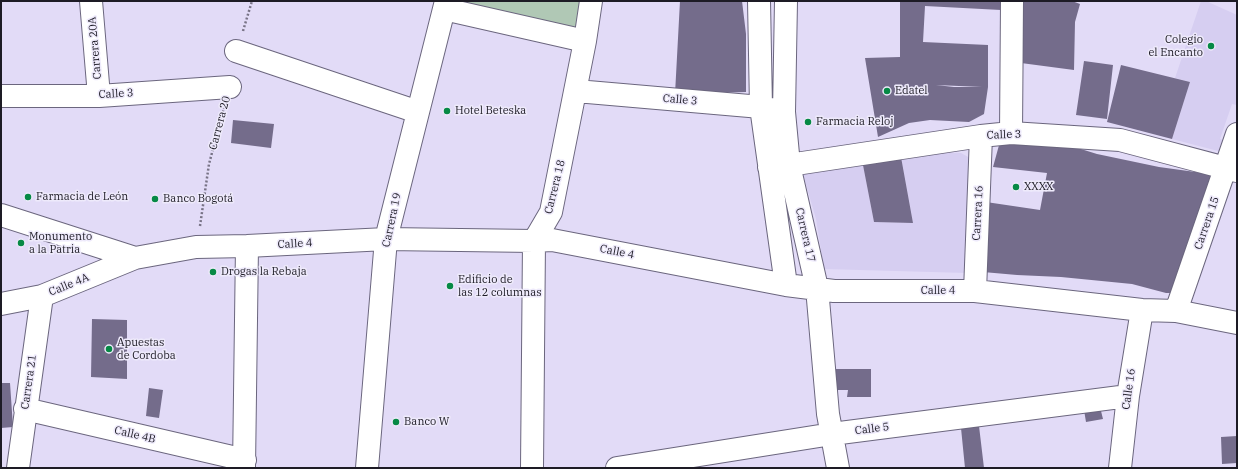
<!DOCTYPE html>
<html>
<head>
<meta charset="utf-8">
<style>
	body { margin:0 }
	#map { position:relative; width:1238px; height:469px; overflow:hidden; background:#e2dbf7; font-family:"IBM Plex Serif",serif }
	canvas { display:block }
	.frame { position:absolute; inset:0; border:2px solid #1d1b25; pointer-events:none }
</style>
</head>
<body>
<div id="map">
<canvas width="1238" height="469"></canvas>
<div class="frame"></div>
</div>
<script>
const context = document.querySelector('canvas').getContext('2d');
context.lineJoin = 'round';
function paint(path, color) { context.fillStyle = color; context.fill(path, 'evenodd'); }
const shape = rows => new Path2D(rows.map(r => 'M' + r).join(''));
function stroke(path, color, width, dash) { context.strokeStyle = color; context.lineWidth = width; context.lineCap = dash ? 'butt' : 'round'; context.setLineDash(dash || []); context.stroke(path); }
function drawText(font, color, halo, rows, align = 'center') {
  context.font = font + ' "IBM Plex Serif",serif'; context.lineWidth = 3; context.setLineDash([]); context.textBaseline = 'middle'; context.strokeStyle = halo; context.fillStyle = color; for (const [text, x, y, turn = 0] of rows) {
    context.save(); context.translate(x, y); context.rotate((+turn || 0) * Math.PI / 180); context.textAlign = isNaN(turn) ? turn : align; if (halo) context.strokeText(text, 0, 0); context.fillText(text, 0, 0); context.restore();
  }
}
paint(shape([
	[1201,1,1206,1,1237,15,1237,105,1232,104,1220,139,1226,141,1222,152,1172,139,1190,82,1175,78],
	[919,153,961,153,970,158,967,273,824,269,816,219,802,171,862,160,874,222,913,223,901,157]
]), '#d6cef1');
paint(shape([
	[466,1,581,1,576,32,464,6]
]), '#b0c8b5');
paint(shape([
	[680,1,742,1,746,34,746,92,675,94],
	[900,1,1002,1,1001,10,925,6,923,42,988,45,988,87,984,114,969,122,930,120,909,123,878,137,865,58,900,57],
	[936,85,982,87,954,87],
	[1023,1,1072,1,1080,4,1075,22,1074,70,1021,63],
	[1084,61,1113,65,1107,119,1076,115],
	[1121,65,1190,82,1172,139,1107,122],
	[233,120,274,124,271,148,231,143],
	[1001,138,1055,141,1097,154,1159,167,1210,174,1216,179,1175,293,1166,293,1132,284,1061,277,1017,275,983,272,986,202,1040,210,1047,173,993,167],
	[901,157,913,223,874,222,862,160],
	[92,319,127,320,127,379,91,377],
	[835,369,871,369,871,397,847,397,848,390,835,390],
	[1,383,10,383,13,427,1,428],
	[149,388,163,390,159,418,146,416],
	[1100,407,1103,419,1086,422,1084,410],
	[979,426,984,468,965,468,961,428],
	[1237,436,1237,463,1222,464,1221,437]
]), '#746c8b');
const street = shape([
	[91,1,99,96],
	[759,1,761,107,786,285],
	[786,1,784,112,789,165,817,288,828,414,838,468],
	[444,9,585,41],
	[236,51,418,112],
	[576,91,761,107,775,110],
	[1,96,99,96,230,87],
	[1011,133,1012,1],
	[769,167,789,165,981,136,1011,133,1120,140,1237,171],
	[1,215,135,258,196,247,247,246,386,239,534,241,552,240,786,285,834,291,975,291,1142,310,1176,311,1237,323],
	[975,291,981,136],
	[1,304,42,296,135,258],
	[1176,311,1237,134],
	[25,409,245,460],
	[18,468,42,296],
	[244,468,247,246],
	[367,468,386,239,446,1],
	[532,468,534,241,551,212,585,41,591,1],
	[617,468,832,434,1128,396],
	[1120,468,1128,396,1142,310]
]);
stroke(street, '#6b667e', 24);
stroke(shape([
	[243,31,252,1],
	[200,226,209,164,224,108]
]), '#787386', 2.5, [2, 2]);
stroke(street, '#fff', 22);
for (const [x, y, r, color] of [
	[1211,46,4,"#068945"],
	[887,91,4,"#068945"],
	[447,111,4,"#068945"],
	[808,122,4,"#068945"],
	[1016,187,4,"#068945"],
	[28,197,4,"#068945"],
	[155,199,4,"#068945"],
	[21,243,4,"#068945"],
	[213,272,4,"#068945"],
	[450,286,4,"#068945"],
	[109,349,4,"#068945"],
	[396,422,4,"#068945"]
]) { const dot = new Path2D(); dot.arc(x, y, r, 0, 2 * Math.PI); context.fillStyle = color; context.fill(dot); stroke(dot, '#eeeafb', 1.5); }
drawText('11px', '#1d1b25', '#eeeafb', [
	["Colegio",1203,40,"right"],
	["el Encanto",1203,53,"right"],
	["Edatel",895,91],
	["Hotel Beteska",455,111],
	["Farmacia Reloj",816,122],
	["XXXX",1024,187],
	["Farmacia de León",36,197],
	["Banco Bogotá",163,199],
	["Monumento",29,237],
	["a la Patria",29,250],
	["Drogas la Rebaja",221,272],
	["Edificio de",458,280],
	["las 12 columnas",458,293],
	["Apuestas",117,343],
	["de Cordoba",117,356],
	["Banco W",404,422]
], 'left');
drawText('11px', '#1d1b25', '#eeeafb', [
	["Carrera 20A",95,48,-95],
	["Calle 3",116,94,-3],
	["Calle 3",680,100,5],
	["Carrera 20",220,123,-75],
	["Calle 3",1004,135,-2],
	["Carrera 18",555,187,-76],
	["Carrera 16",978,213,-87],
	["Carrera 19",392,220,-78],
	["Carrera 15",1207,223,-71],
	["Carrera 17",805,235,77],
	["Calle 4",295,244,-3],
	["Calle 4",617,252,11],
	["Calle 4A",69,285,-22],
	["Calle 4",938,291],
	["Carrera 21",29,382,-82],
	["Calle 16",1129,389,-82],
	["Calle 5",872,429,-7],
	["Calle 4B",135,435,13]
]);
</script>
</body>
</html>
